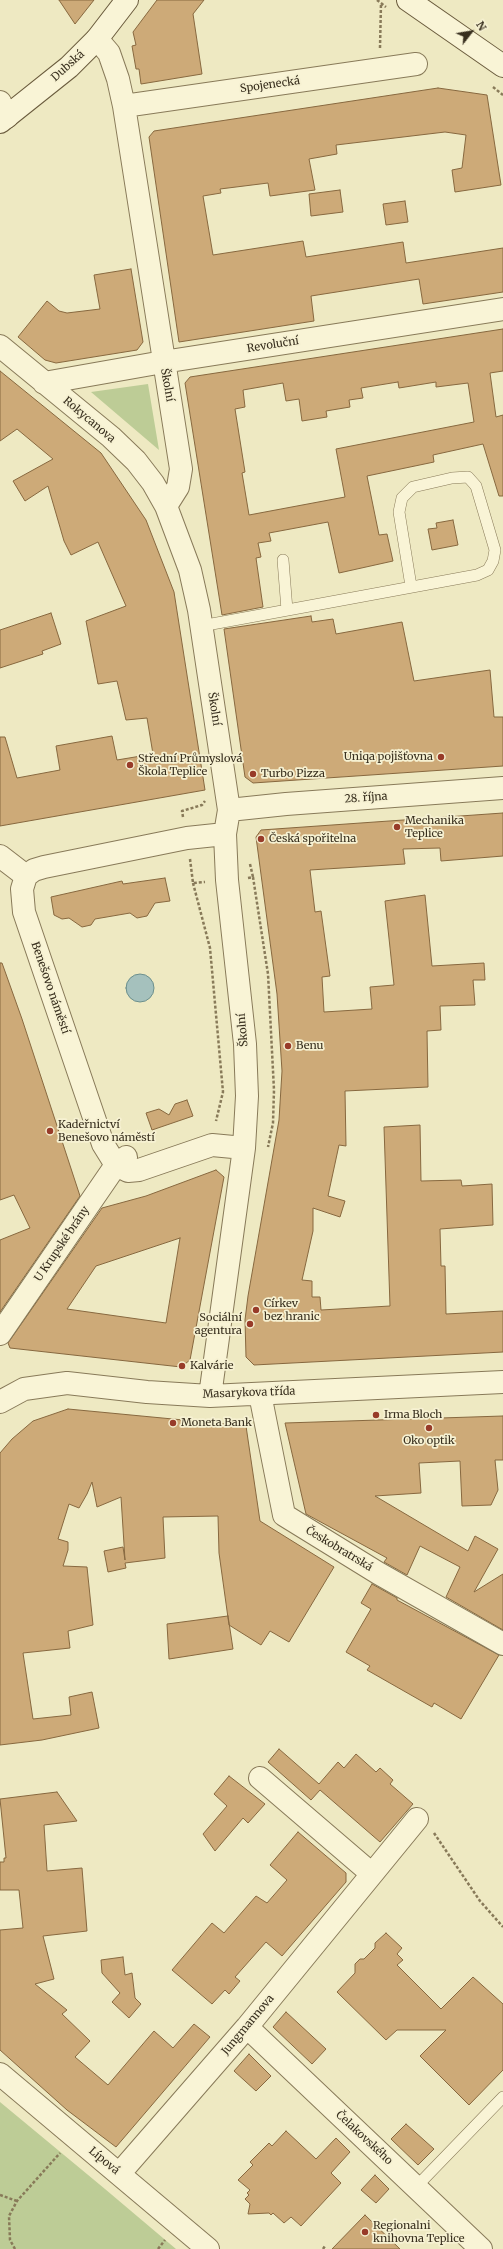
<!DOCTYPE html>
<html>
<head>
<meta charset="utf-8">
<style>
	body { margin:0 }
	#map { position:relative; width:503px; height:2249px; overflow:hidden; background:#eee9c2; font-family:Merriweather,serif }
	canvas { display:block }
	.north { position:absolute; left:451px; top:12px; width:40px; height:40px; -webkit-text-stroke:3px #f6f1d2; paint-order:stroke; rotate:59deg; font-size:11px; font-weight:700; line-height:16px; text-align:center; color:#382f1e }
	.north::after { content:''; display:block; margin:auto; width:14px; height:18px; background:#382f1e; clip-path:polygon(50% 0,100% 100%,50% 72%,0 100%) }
</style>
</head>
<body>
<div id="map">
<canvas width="503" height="2249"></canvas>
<div class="north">N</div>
</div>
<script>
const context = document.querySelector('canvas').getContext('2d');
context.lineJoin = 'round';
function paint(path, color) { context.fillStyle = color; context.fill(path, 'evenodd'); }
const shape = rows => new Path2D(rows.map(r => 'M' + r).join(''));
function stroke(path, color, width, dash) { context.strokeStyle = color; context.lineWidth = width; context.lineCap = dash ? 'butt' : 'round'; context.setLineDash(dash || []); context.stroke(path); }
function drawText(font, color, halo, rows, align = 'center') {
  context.font = font + ' Merriweather,serif'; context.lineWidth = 3.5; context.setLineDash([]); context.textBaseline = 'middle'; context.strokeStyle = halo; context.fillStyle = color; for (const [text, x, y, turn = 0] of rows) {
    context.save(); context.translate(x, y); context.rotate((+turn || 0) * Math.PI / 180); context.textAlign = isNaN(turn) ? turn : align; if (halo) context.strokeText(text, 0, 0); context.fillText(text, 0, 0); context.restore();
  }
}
paint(shape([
	[148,384,159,450,91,392],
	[0,2102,105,2189,176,2249,0,2249]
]), '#bdcc96');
const water = shape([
	'126 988a14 14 0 1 1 28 0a14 14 0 1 1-28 0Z'
]);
paint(water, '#a5c1bd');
stroke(water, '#6c8f8c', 1);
const building = shape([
	[59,0,94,0,75,24,59,0],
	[157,0,204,0,193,14,202,74,141,84,139,69,136,69,132,46,136,45,133,32,157,0],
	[438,88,487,95,501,185,455,192,452,170,462,168,466,135,445,132,336,145,337,154,309,159,315,190,270,196,268,183,220,189,221,193,203,196,213,255,303,241,306,257,403,242,406,263,503,248,503,292,423,304,419,279,311,296,314,321,179,342,149,137,154,131,438,88],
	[340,190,343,212,311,216,309,194,340,190],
	[405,201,408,222,386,225,383,204,405,201],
	[131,269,143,342,137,350,56,363,45,360,18,337,47,301,59,311,67,313,100,309,94,275,131,269],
	[503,329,503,371,490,373,496,417,503,415,503,496,499,496,483,444,433,455,434,462,367,476,379,535,387,534,393,561,339,573,328,522,269,533,271,541,258,543,261,557,256,558,263,607,222,615,185,383,190,377,503,329],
	[398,382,399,388,436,382,436,387,468,383,474,422,336,449,345,497,249,515,242,473,245,472,235,409,245,407,243,390,283,383,286,401,299,399,302,421,327,417,326,411,350,407,349,400,363,398,361,388,398,382],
	[0,371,101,453,146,520,174,592,205,790,0,826,0,737,5,737,17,778,60,770,56,746,112,736,117,760,153,754,147,718,126,720,117,681,98,684,86,621,126,606,98,542,71,555,64,541,48,486,25,501,13,481,53,459,17,429,0,441,0,371],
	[453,520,458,545,432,550,428,529,437,528,436,523,453,520],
	[51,613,61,644,42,651,43,654,0,668,0,630,51,613],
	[311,616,312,622,333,619,336,634,402,622,414,681,490,670,494,717,503,717,503,766,253,783,245,777,224,629,311,616],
	[503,813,503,856,441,861,440,848,403,849,405,864,310,870,315,912,321,911,330,976,322,977,324,1012,372,1009,370,987,394,985,385,901,425,895,432,966,484,963,485,980,473,980,475,1005,440,1006,441,1030,427,1031,428,1087,345,1091,346,1146,339,1145,328,1196,345,1201,340,1217,313,1208,313,1231,302,1280,312,1281,312,1297,320,1297,321,1310,390,1306,384,1127,420,1125,421,1181,461,1180,462,1186,492,1184,493,1225,440,1229,441,1266,445,1266,446,1314,503,1311,503,1352,254,1365,246,1357,245,1320,248,1296,279,1120,282,1071,277,994,256,837,261,830,503,813],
	[165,878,170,901,155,903,147,916,137,918,130,913,95,919,91,925,82,927,69,918,62,919,54,915,51,897,122,881,123,884,165,878],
	[0,963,2,963,22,1019,80,1196,0,1312,0,1240,30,1228,14,1195,0,1200,0,963],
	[187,1100,193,1116,152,1130,146,1113,159,1109,169,1115,175,1104,187,1100],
	[216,1170,224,1177,190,1360,181,1367,10,1348,8,1343,102,1208,146,1196,216,1170],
	[180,1238,166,1323,67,1309,96,1266,180,1238],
	[68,1409,246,1426,260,1521,334,1567,289,1642,270,1631,261,1645,229,1625,219,1553,218,1516,163,1517,165,1558,125,1563,126,1568,108,1572,104,1551,123,1547,125,1560,121,1497,97,1507,92,1482,87,1494,79,1508,69,1504,58,1539,68,1542,68,1550,63,1566,87,1567,93,1625,68,1631,70,1648,23,1653,33,1719,71,1715,69,1697,92,1692,99,1728,42,1740,0,1745,0,1453,12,1439,33,1421,68,1409],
	[503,1416,503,1460,495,1460,498,1490,491,1505,462,1506,460,1461,419,1463,421,1493,375,1496,468,1551,475,1536,498,1549,474,1592,503,1574,503,1630,446,1597,460,1567,420,1546,407,1575,384,1562,387,1558,306,1514,285,1423,503,1416],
	[372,1584,397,1598,397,1600,499,1655,461,1719,434,1703,432,1707,367,1670,370,1666,346,1652,371,1609,361,1603,372,1584],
	[228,1616,233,1649,169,1659,167,1624,228,1616],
	[279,1749,319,1784,338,1762,344,1768,356,1754,376,1772,380,1768,393,1780,390,1784,413,1804,380,1842,320,1790,311,1800,268,1762,279,1749],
	[229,1776,265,1804,248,1823,243,1818,215,1851,203,1834,227,1806,214,1794,229,1776],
	[57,1792,77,1821,44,1825,47,1871,82,1868,87,1931,43,1936,54,1979,35,1984,67,2010,62,2014,90,2041,75,2057,108,2085,154,2031,173,2048,194,2024,210,2037,116,2147,67,2110,0,2050,0,1930,23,1928,19,1890,0,1890,0,1862,4,1862,4,1858,6,1858,0,1799,57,1792],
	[298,1832,346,1873,346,1882,282,1956,266,1942,235,1977,240,1981,229,1994,225,1990,212,2004,172,1970,212,1923,224,1933,256,1896,267,1903,287,1880,270,1865,298,1832],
	[386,1933,402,1948,397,1954,403,1960,397,1965,441,2009,473,1977,503,2004,503,2070,469,2105,420,2056,446,2030,397,2030,386,2040,337,1992,355,1973,355,1964,360,1959,364,1959,375,1948,375,1943,386,1933],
	[123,1957,125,1975,132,1973,135,1998,141,2004,129,2018,112,2002,120,1993,102,1973,101,1960,123,1957],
	[286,2012,326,2049,312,2064,273,2027,286,2012],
	[249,2054,271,2076,256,2091,234,2071,249,2054],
	[406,2124,434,2149,418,2165,391,2139,406,2124],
	[286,2131,316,2159,336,2138,350,2152,331,2173,341,2183,301,2226,291,2217,284,2223,273,2213,271,2215,269,2213,248,2214,250,2204,245,2199,249,2195,247,2193,250,2190,238,2180,253,2165,250,2162,269,2143,272,2146,286,2131],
	[375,2175,389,2189,376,2203,361,2190,375,2175],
	[365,2215,400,2249,332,2249,365,2215]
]);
paint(building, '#cdaa78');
stroke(building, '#87683f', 1);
const lane = shape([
	[283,560,287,610],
	[201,626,477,575,488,570,493,561,495,550,476,486,468,477,452,478,413,487,402,498,399,512,411,586],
	[416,2187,503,2097]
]);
const street = shape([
	[97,39,109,53,118,79,124,106,181,469,178,487,166,506],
	[0,102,7,117],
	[124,106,416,64],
	[0,346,111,437,136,461,153,483,166,506,190,570,199,610,229,810,225,834,227,880,245,1044,247,1096,244,1148,210,1396],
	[44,383,163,362,503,309],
	[229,810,286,804,503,788],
	[225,834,187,838,44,867,34,870,26,876,22,889,24,912,103,1144,116,1165,128,1171,139,1170,212,1145,244,1148],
	[0,856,26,876],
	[0,1334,116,1165,126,1157],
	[260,1394,284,1515,378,1573,503,1644],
	[0,1402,24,1389,67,1383,147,1392,210,1396,503,1382],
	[260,1778,372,1874],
	[247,2027,481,2249],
	[0,2074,208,2249],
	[119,2174,247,2027,417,1819]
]);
const secondary = shape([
	[408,0,503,66],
	[0,122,69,67,97,39,127,0]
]);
stroke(lane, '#887a59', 12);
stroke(street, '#887a59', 24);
stroke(secondary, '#6a5b3d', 24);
stroke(shape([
	[377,0,386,7],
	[380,48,381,3],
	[493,87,503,95],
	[183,817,182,811,202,805,205,801],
	[190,859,193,883,205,882],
	[250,864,253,877],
	[248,878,253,877,268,974,274,1090,273,1123,268,1147],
	[193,883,210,948,223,1092,216,1121],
	[434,1833,480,1901,503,1927],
	[0,2195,17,2201],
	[15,2249,10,2240,9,2216,17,2201,60,2153],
	[158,2249,165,2240],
	[323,2249,325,2246]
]), '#887a59', 2.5, [3, 2]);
stroke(lane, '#f9f4d6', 11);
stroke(street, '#f9f4d6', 22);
stroke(secondary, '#f9f4d6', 22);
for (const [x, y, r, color] of [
	[441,757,4,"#983b29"],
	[130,765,4,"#983b29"],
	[253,774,4,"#983b29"],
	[397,827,4,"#983b29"],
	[261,839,4,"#983b29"],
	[288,1046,4,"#983b29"],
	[50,1131,4,"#983b29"],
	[256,1310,4,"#983b29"],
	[250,1324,4,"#983b29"],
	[182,1366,4,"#983b29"],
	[376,1415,4,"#983b29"],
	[173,1423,4,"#983b29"],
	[429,1428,4,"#983b29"],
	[365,2232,4,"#983b29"]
]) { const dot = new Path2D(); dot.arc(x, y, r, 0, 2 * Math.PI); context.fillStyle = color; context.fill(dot); stroke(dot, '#f6f1d2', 1.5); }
drawText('11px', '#382f1e', '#f6f1d2', [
	["Dubská",68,66,-42],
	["Spojenecká",270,85,-8],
	["Revoluční",273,345,-9],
	["Školní",167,385,80],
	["Rokycanova",89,420,40],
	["Školní",214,709,81],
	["28. října",366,798,-4],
	["Benešovo náměstí",50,988,71],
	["Školní",243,1030,-95],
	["U Krupské brány",62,1244,-56],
	["Masarykova třída",249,1393,-2],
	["Českobratrská",339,1549,31],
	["Jungmannova",248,2025,-50],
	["Čelakovského",364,2138,43],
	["Lípová",104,2161,40]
]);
drawText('11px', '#382f1e', '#f6f1d2', [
	["Uniqa pojišťovna",433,757,"right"],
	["Střední Průmyslová",138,759],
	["Škola Teplice",138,772],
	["Turbo Pizza",261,774],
	["Mechanika",405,821],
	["Teplice",405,834],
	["Česká spořitelna",269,839],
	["Benu",296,1046],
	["Kadeřnictví",58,1125],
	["Benešovo náměstí",58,1138],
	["Církev",264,1304],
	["bez hranic",264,1317],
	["Sociální",242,1318,"right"],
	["agentura",242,1331,"right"],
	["Kalvárie",190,1366],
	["Irma Bloch",384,1415],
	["Moneta Bank",181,1423],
	["Oko optik",429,1441,"center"],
	["Regionalni",373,2226],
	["knihovna Teplice",373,2239]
], 'left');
</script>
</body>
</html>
